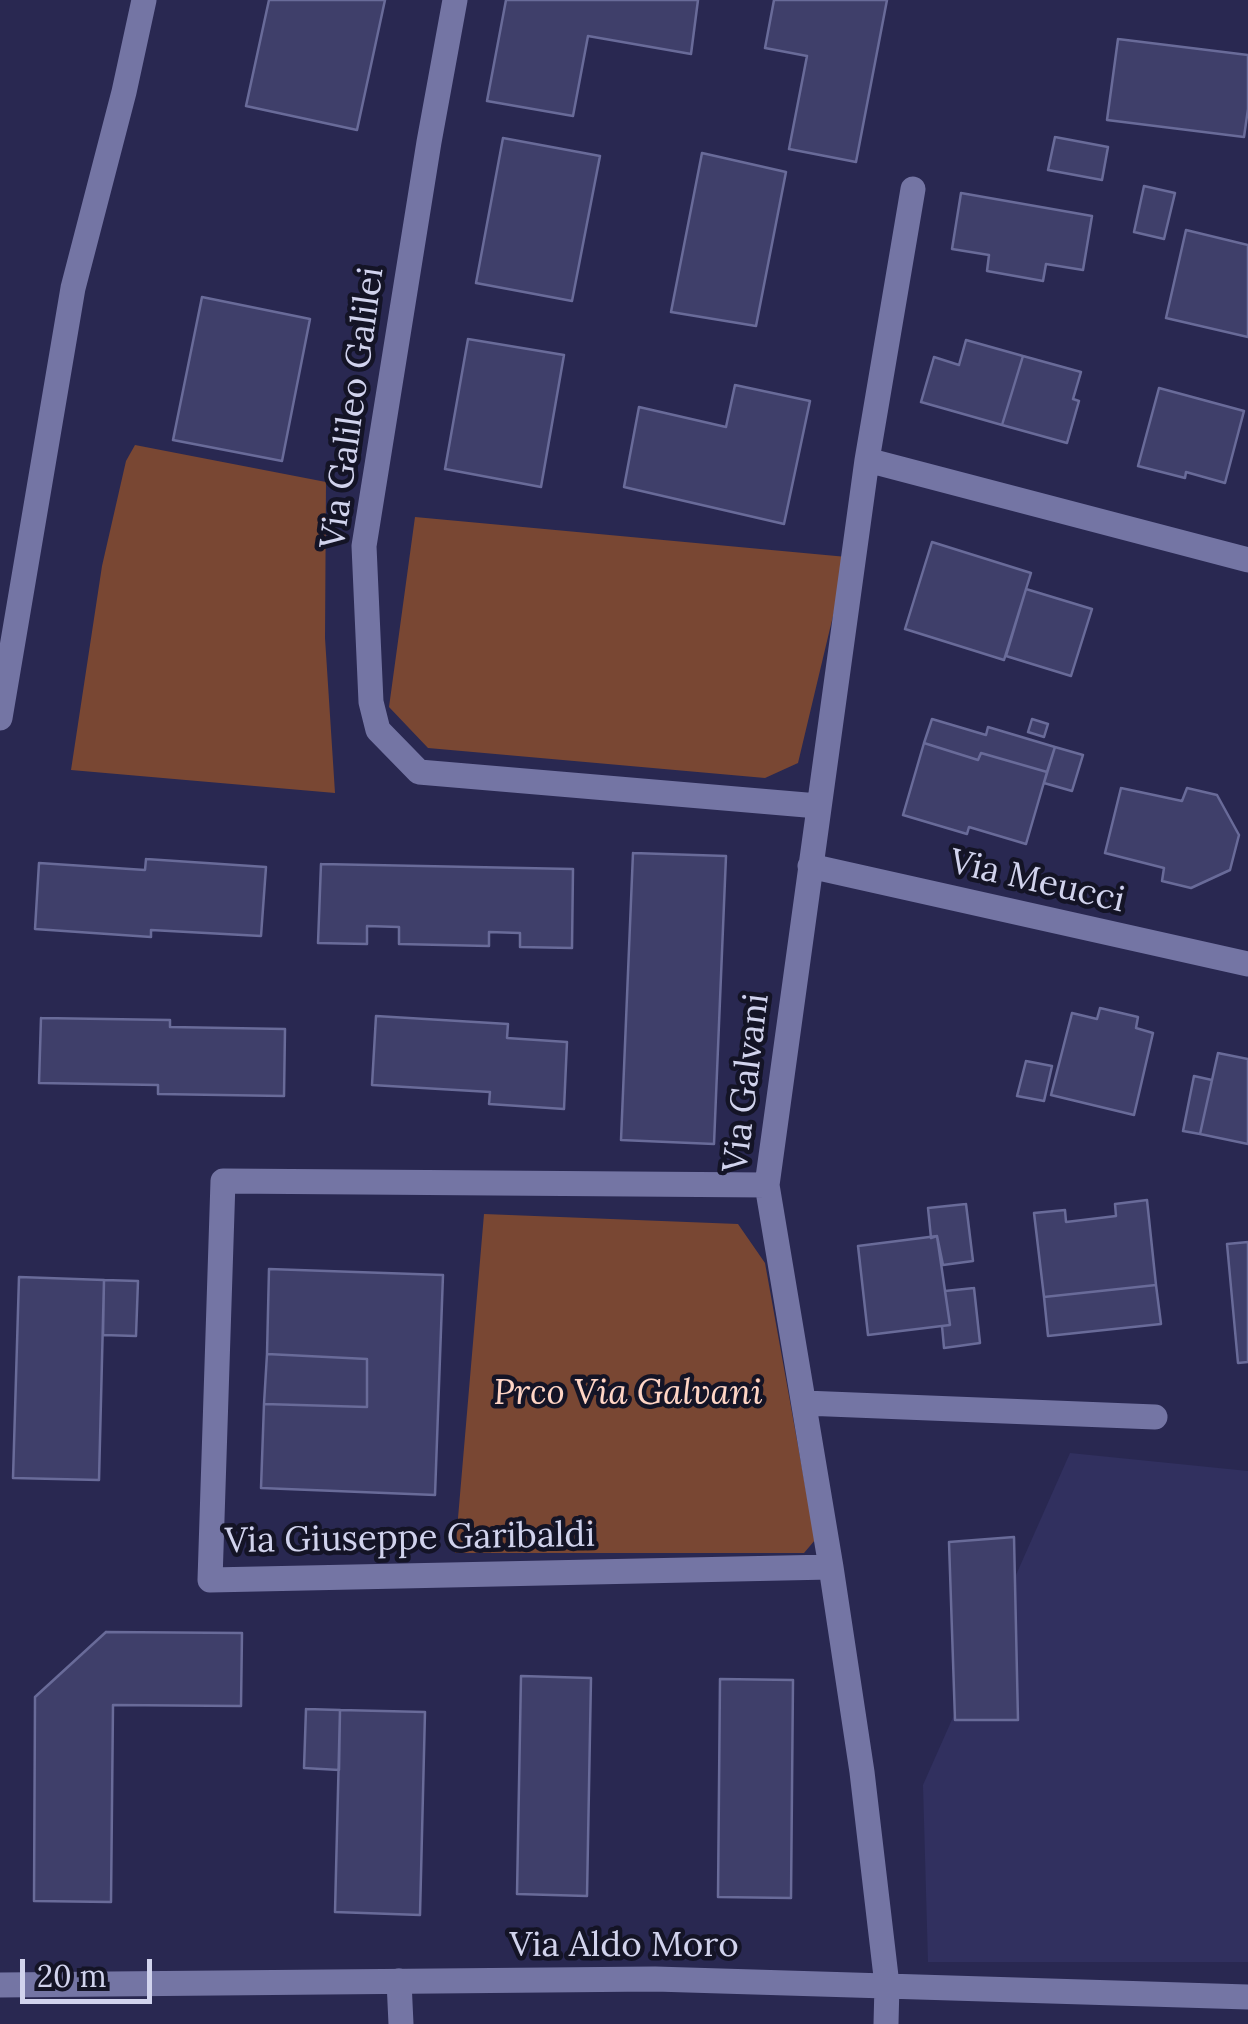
<!DOCTYPE html>
<html>
<head>
<meta charset="utf-8">
<style>
	body { margin:0 }
	#map { position:relative; width:1248px; height:2024px; overflow:hidden; background:#292851; font-family:Lora,serif }
	canvas { display:block }
	.scale { position:absolute; left:20px; top:1959px; width:132px; height:45px; box-sizing:border-box; border:5px solid #d1d3ed; border-top:0; padding-left:12px; font-size:30px; line-height:35px; white-space:nowrap; color:#d1d3ed; -webkit-text-stroke:8px #141426; paint-order:stroke }
</style>
</head>
<body>
<div id="map">
<canvas width="1248" height="2024"></canvas>
<div class="scale">20 m</div>
</div>
<script>
const context = document.querySelector('canvas').getContext('2d');
context.lineJoin = 'round';
function paint(path, color) { context.fillStyle = color; context.fill(path, 'evenodd'); }
const shape = rows => new Path2D(rows.map(r => 'M' + r).join(''));
function stroke(path, color, width, dash) { context.strokeStyle = color; context.lineWidth = width; context.lineCap = dash ? 'butt' : 'round'; context.setLineDash(dash || []); context.stroke(path); }
function drawText(font, color, halo, rows, align = 'center') {
  context.font = font + ' Lora,serif'; context.lineWidth = 9; context.setLineDash([]); context.textBaseline = 'middle'; context.strokeStyle = halo; context.fillStyle = color; for (const [text, x, y, turn = 0] of rows) {
    context.save(); context.translate(x, y); context.rotate((+turn || 0) * Math.PI / 180); context.textAlign = isNaN(turn) ? turn : align; if (halo) context.strokeText(text, 0, 0); context.fillText(text, 0, 0); context.restore();
  }
}
paint(shape([
	[1070,1453,1248,1471,1248,1962,928,1962,923,1785]
]), '#31305f');
paint(shape([
	[135,445,326,482,325,638,335,793,71,770,102,566,126,461],
	[415,517,847,557,798,763,765,778,428,748,389,707],
	[484,1214,738,1224,765,1263,815,1540,804,1553,455,1553]
]), '#794733');
const building = shape([
	[269,0,385,0,357,130,246,106,269,0],
	[506,0,698,0,691,54,588,36,573,116,487,101,506,0],
	[774,0,887,0,856,162,789,149,807,56,765,48,774,0],
	[1118,39,1248,55,1248,109,1244,137,1107,120,1118,39],
	[1055,137,1108,147,1102,180,1048,170,1055,137],
	[503,138,600,156,572,301,476,283,503,138],
	[702,153,786,172,756,326,671,312,702,153],
	[1144,186,1175,193,1164,239,1134,232,1144,186],
	[961,193,1092,216,1083,270,1046,264,1043,281,987,271,989,255,952,249,961,193],
	[1186,230,1248,245,1248,337,1166,318,1186,230],
	[202,297,310,319,282,461,173,440,202,297],
	[468,339,564,355,541,487,445,469,468,339],
	[966,340,1023,356,1002,425,921,402,934,357,959,365,966,340],
	[1023,356,1081,372,1073,399,1079,401,1067,443,1002,425,1023,356],
	[735,385,810,401,784,524,624,487,639,407,726,427,735,385],
	[1159,388,1244,411,1225,483,1186,472,1185,478,1138,466,1159,388],
	[932,542,1031,573,1004,660,905,629,932,542],
	[1026,589,1092,609,1071,676,1006,656,1026,589],
	[932,719,986,735,988,727,1055,747,1047,772,981,753,978,760,924,743,932,719],
	[1032,719,1048,724,1044,737,1028,732,1032,719],
	[924,743,978,760,981,753,1047,772,1026,844,969,827,967,834,903,815,924,743],
	[1055,747,1083,755,1072,791,1044,783,1055,747],
	[1121,788,1182,801,1187,788,1217,795,1239,835,1230,870,1191,888,1162,881,1164,868,1105,853,1121,788],
	[633,853,726,856,714,1144,621,1140,633,853],
	[146,859,266,867,261,936,151,930,151,937,35,929,39,863,145,870,146,859],
	[321,864,573,869,572,948,520,947,520,933,489,932,489,946,399,944,399,927,367,926,367,944,318,943,321,864],
	[1100,1008,1138,1017,1136,1028,1153,1033,1134,1115,1051,1095,1072,1013,1097,1019,1100,1008],
	[376,1016,508,1024,507,1038,567,1042,564,1109,489,1104,490,1092,372,1085,376,1016],
	[41,1018,170,1020,170,1027,285,1029,284,1096,158,1094,158,1085,39,1083,41,1018],
	[1218,1053,1248,1059,1248,1144,1200,1134,1218,1053],
	[1026,1061,1052,1066,1044,1101,1017,1096,1026,1061],
	[1194,1076,1212,1080,1200,1134,1183,1131,1194,1076],
	[1147,1200,1156,1285,1044,1297,1034,1213,1065,1210,1066,1222,1116,1216,1115,1204,1147,1200],
	[966,1204,973,1261,943,1265,937,1236,931,1238,928,1208,966,1204],
	[937,1236,950,1325,868,1335,858,1246,937,1236],
	[1248,1242,1248,1362,1238,1363,1227,1244,1248,1242],
	[269,1269,443,1275,435,1495,261,1488,264,1404,367,1407,367,1359,267,1354,269,1269],
	[19,1277,104,1280,99,1480,13,1478,19,1277],
	[104,1280,138,1281,136,1336,103,1335,104,1280],
	[1156,1285,1161,1324,1048,1336,1044,1297,1156,1285],
	[974,1288,980,1343,944,1348,942,1326,950,1325,945,1291,974,1288],
	[267,1354,367,1359,367,1407,264,1404,267,1354],
	[1014,1537,1018,1720,955,1720,949,1542,1014,1537],
	[106,1632,242,1633,241,1706,113,1705,111,1902,34,1901,35,1697,106,1632],
	[521,1676,591,1678,587,1896,517,1894,521,1676],
	[720,1679,793,1680,791,1898,718,1897,720,1679],
	[306,1709,340,1710,339,1770,304,1768,306,1709],
	[340,1710,425,1712,420,1915,335,1912,340,1710]
]);
paint(building, '#3f3f6a');
stroke(building, '#696b99', 2.5);
stroke(shape([
	[455,0,429,142,364,546,371,702,378,730,419,772,818,806],
	[867,460,1248,560],
	[0,718,73,288,124,92,144,0],
	[810,866,1248,964],
	[767,1185,223,1181,210,1580,831,1567],
	[804,1403,1155,1417],
	[399,1981,401,2024],
	[0,1985,655,1979,1248,1997],
	[886,2024,887,1985,862,1772,831,1567,767,1185,867,460,913,189]
]), '#7475a4', 25);
drawText('35px', '#d1d3ed', '#141426', [
	["Via Galileo Galilei",353,408,-82],
	["Via Meucci",1037,882,13],
	["Via Galvani",747,1083,-83],
	["Via Giuseppe Garibaldi",410,1539,-1],
	["Via Aldo Moro",624,1946]
]);
drawText('italic 35px', '#ffd5c5', '#141426', [
	["Prco Via Galvani",628,1394]
]);
</script>
</body>
</html>
